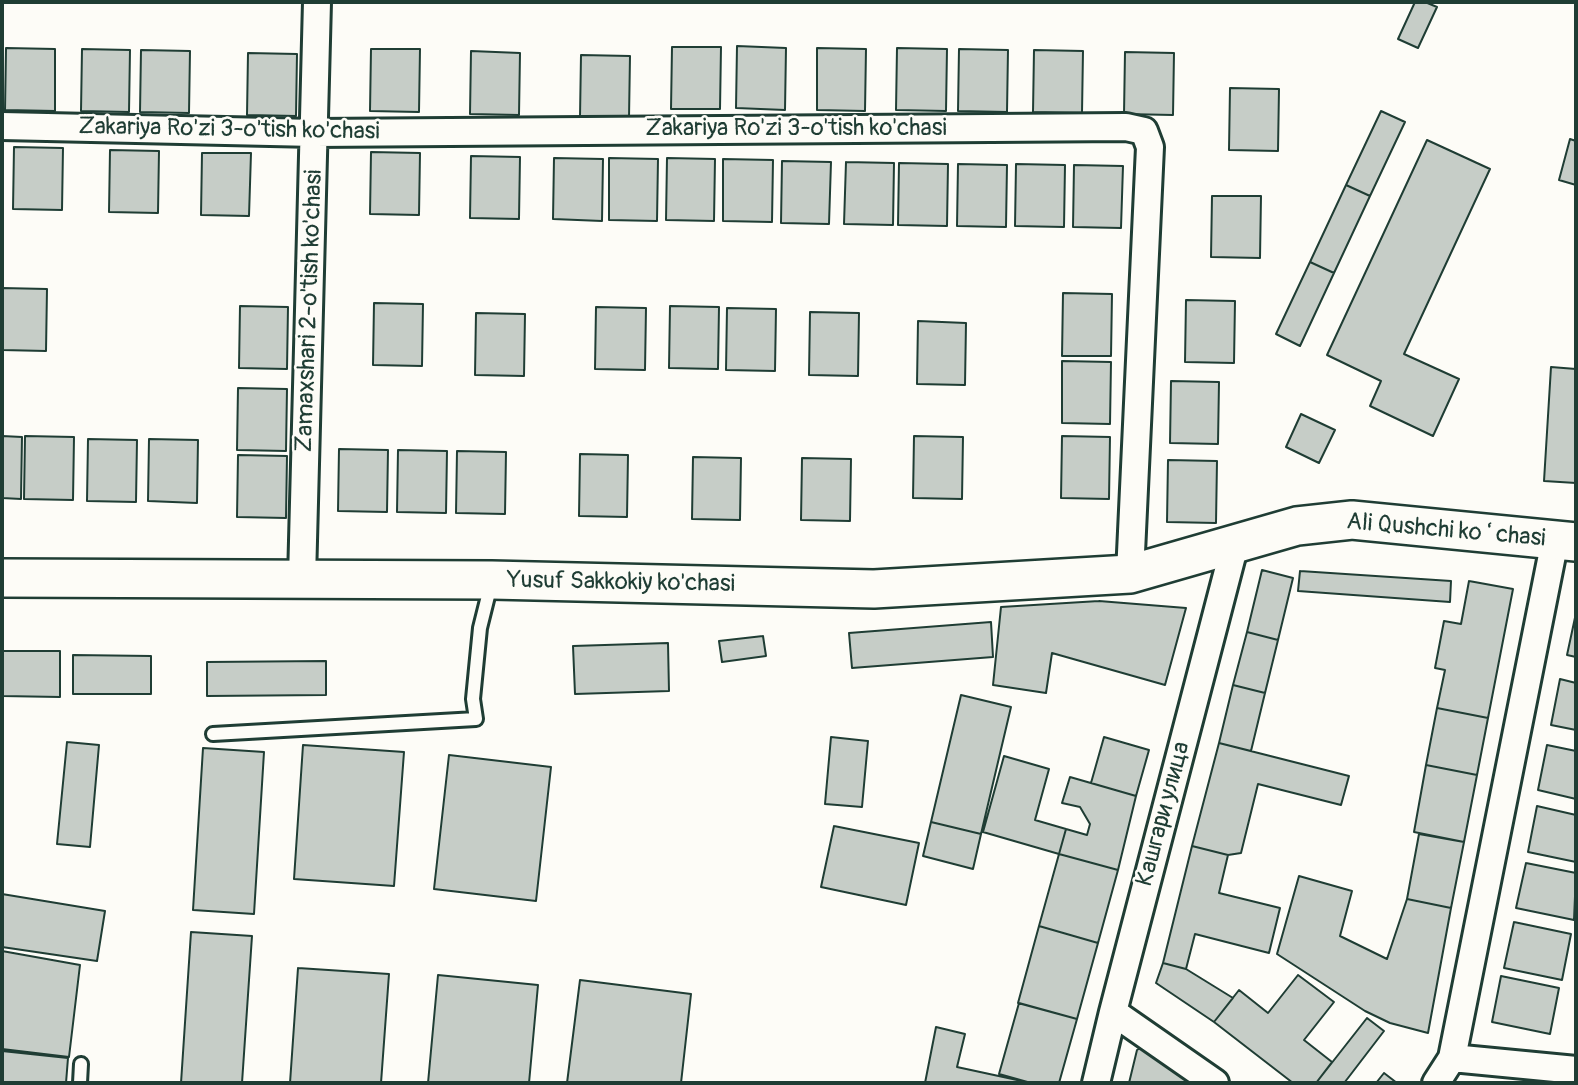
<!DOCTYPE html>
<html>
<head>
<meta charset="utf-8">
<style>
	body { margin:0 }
	#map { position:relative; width:1578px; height:1085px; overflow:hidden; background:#fdfcf7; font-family:Pangolin,sans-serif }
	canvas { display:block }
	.frame { position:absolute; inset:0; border:4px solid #1f3d34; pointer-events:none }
</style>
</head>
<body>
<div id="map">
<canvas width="1578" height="1085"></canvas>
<div class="frame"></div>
</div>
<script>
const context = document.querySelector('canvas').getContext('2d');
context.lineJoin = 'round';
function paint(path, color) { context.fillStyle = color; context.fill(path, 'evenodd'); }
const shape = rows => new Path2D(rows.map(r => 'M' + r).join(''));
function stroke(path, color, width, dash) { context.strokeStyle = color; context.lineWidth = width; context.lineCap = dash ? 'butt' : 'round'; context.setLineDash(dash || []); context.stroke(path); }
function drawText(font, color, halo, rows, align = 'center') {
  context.font = font + ' Pangolin,sans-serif'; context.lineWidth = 5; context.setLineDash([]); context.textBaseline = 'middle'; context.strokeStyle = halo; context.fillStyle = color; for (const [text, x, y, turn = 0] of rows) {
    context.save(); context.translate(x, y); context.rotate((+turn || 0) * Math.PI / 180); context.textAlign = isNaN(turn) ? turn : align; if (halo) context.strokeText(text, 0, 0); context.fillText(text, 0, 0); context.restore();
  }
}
const building = shape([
	[1415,2,1425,2,1437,7,1418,48,1398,39,1415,2],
	[737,46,786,48,785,110,736,108,737,46],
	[672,47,721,47,720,109,671,109,672,47],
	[6,48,55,49,55,111,5,110,6,48],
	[817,48,866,49,865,111,817,110,817,48],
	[897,48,947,49,946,111,896,110,897,48],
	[82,49,130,50,129,112,81,111,82,49],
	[371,49,420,49,419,112,370,111,371,49],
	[959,49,1008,50,1007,112,958,111,959,49],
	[141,50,190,51,189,113,140,112,141,50],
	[1034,50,1083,51,1082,113,1033,112,1034,50],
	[471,51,520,53,519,115,470,114,471,51],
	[1125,52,1174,53,1173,115,1124,114,1125,52],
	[248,53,297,54,296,116,247,115,248,53],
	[581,55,630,56,629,118,580,117,581,55],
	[1230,88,1279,89,1278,151,1229,150,1230,88],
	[1381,111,1405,122,1370,196,1346,185,1381,111],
	[1570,139,1576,141,1576,185,1559,180,1570,139],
	[1427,140,1490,169,1404,354,1459,379,1433,436,1370,406,1381,381,1327,355,1427,140],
	[14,147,63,148,62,210,13,209,14,147],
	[110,150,159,151,158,213,109,212,110,150],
	[371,152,420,153,419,215,370,214,371,152],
	[202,153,251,153,249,216,201,215,202,153],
	[471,156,520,157,519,219,470,218,471,156],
	[554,158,603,159,602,221,553,219,554,158],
	[609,158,658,159,657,221,609,220,609,158],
	[667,158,715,159,714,221,666,220,667,158],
	[723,159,773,160,772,222,723,221,723,159],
	[782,161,831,162,829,224,781,223,782,161],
	[846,162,894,163,893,225,844,224,846,162],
	[899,163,948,164,947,226,898,225,899,163],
	[958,164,1007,165,1006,227,957,226,958,164],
	[1016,164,1065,165,1064,227,1015,226,1016,164],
	[1074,165,1123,166,1121,228,1073,227,1074,165],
	[1346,185,1370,196,1334,273,1310,262,1346,185],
	[1212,196,1261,196,1260,258,1211,257,1212,196],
	[1310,262,1334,273,1300,346,1276,334,1310,262],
	[2,288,47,289,46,351,2,350,2,288],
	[1063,293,1112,294,1111,356,1062,356,1063,293],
	[1186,300,1235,301,1234,363,1185,362,1186,300],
	[374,303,423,304,422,366,373,365,374,303],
	[240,306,288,307,287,369,239,368,240,306],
	[670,306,719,307,718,369,669,368,670,306],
	[596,307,646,308,645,370,595,369,596,307],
	[727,308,776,309,775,371,726,370,727,308],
	[810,312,859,313,858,376,809,375,810,312],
	[476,313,525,314,524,376,475,375,476,313],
	[918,321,966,323,965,385,917,384,918,321],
	[1062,361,1111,362,1110,424,1062,423,1062,361],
	[1551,367,1576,369,1576,483,1544,481,1551,367],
	[1171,381,1219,382,1218,444,1170,443,1171,381],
	[238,388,287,389,286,451,237,450,238,388],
	[1301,414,1335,430,1319,463,1286,447,1301,414],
	[2,436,22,437,21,499,2,498,2,436],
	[25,436,74,437,73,500,24,499,25,436],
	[914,436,963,437,962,499,913,498,914,436],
	[1062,436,1110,437,1109,499,1061,498,1062,436],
	[88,439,137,440,136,502,87,501,88,439],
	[149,439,198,440,197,503,148,501,149,439],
	[339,449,388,450,387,512,338,511,339,449],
	[398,450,447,451,446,513,397,512,398,450],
	[457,451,506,452,505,514,456,513,457,451],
	[580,454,628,455,627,517,579,516,580,454],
	[238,455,287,456,286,518,237,517,238,455],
	[693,457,741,458,740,520,692,519,693,457],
	[802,458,851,459,850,521,801,520,802,458],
	[1168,460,1217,461,1216,523,1167,522,1168,460],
	[1262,570,1293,578,1278,640,1247,632,1262,570],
	[1300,571,1451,581,1450,602,1298,591,1300,571],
	[1469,581,1513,589,1488,718,1437,708,1445,670,1435,668,1444,621,1461,624,1469,581],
	[1099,601,1186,608,1165,685,1052,653,1046,693,993,685,1001,607,1099,601],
	[1576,613,1576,657,1567,655,1576,613],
	[991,622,993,657,852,668,849,633,991,622],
	[1247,632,1278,640,1265,693,1233,685,1247,632],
	[763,636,766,656,722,662,719,641,763,636],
	[668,643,669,691,575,694,573,646,668,643],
	[2,651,60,651,60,697,2,696,2,651],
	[73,655,151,656,151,694,73,694,73,655],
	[326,661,326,695,207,696,207,662,326,661],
	[1560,679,1576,683,1576,730,1551,725,1560,679],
	[1233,685,1265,693,1251,751,1219,743,1233,685],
	[961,695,1011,707,981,834,931,822,961,695],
	[1437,708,1488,718,1477,775,1426,765,1437,708],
	[831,737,868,741,862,807,825,804,831,737],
	[1104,737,1149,750,1136,796,1091,783,1104,737],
	[67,742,99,745,90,847,57,844,67,742],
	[1219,743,1349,776,1341,805,1258,784,1241,853,1228,855,1192,846,1219,743],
	[303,745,404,752,394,886,294,879,303,745],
	[1547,745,1576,751,1576,799,1538,790,1547,745],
	[203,748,264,752,254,914,193,910,203,748],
	[449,755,551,767,536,901,434,889,449,755],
	[1004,756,1049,769,1035,820,1066,829,1059,854,983,832,1004,756],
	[1426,765,1477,775,1464,842,1414,832,1426,765],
	[1070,777,1136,796,1118,870,1059,854,1066,829,1087,835,1090,824,1080,807,1062,803,1070,777],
	[1537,806,1576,815,1576,862,1528,852,1537,806],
	[931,822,981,834,973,869,923,856,931,822],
	[834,826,919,843,906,905,821,887,834,826],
	[1419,834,1464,842,1451,908,1407,899,1419,834],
	[1192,846,1228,855,1219,893,1280,908,1269,953,1195,934,1186,969,1163,963,1192,846],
	[1059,854,1118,870,1098,943,1039,926,1059,854],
	[1526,863,1576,873,1574,920,1516,908,1526,863],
	[1299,876,1352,891,1340,936,1387,959,1407,899,1451,908,1428,1033,1390,1023,1365,1011,1277,954,1299,876],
	[2,894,105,911,97,961,2,947,2,894],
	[1514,922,1571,934,1562,980,1504,968,1514,922],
	[1039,926,1098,943,1077,1019,1018,1003,1039,926],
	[191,932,252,936,242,1083,181,1083,191,932],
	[2,951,80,965,69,1057,2,1049,2,951],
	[1163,963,1186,969,1233,998,1214,1022,1156,983,1163,963],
	[298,968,389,974,381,1083,290,1083,298,968],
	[438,975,538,985,529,1083,428,1083,438,975],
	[1298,975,1334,1002,1304,1040,1332,1062,1316,1083,1293,1083,1214,1022,1239,990,1268,1013,1298,975],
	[1501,976,1559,988,1550,1034,1492,1022,1501,976],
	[580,980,691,994,681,1083,567,1083,580,980],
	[1019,1003,1077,1019,1059,1083,1031,1083,999,1074,1019,1003],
	[1367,1018,1384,1031,1348,1078,1344,1083,1316,1083,1367,1018],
	[936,1027,965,1034,957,1067,1031,1083,925,1083,936,1027],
	[1149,1043,1198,1083,1129,1083,1137,1050,1149,1043],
	[2,1051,68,1058,66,1083,2,1083,2,1051],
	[1384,1073,1397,1083,1376,1083,1384,1073]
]);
paint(building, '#c6cdc7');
stroke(building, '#1f3d34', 2);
const service = shape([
	[213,734,476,719,473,699,480,628,491,584],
	[80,1083,81,1064]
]);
const minor = shape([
	[2,126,315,133,1126,127,1144,131,1150,147,1130,574],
	[302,579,317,2],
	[1113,1012,1215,1083],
	[1452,1058,1555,540],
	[1096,1083,1113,1012,1235,544],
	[1436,1083,1452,1058,1576,1070]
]);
const secondary = shape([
	[2,578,492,580,874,589,1130,574,1297,526,1352,520,1576,542]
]);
stroke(service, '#1f3d34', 18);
stroke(minor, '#1f3d34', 32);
stroke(secondary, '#1f3d34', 42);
stroke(service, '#fdfcf7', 12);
stroke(minor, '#fdfcf7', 26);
stroke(secondary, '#fdfcf7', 37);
drawText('24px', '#1f3d34', '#fdfcf7', [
	["Zakariya Ro'zi 3-o'tish ko'chasi",796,129],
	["Zakariya Ro'zi 3-o'tish ko'chasi",229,130,1],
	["Zamaxshari 2-o'tish ko'chasi",310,311,-88],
	["Ali Qushchi koʻchasi",1446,531,5],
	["Yusuf Sakkokiy ko'chasi",621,583,1],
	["Кашгари улица",1164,814,-75]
]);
</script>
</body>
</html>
